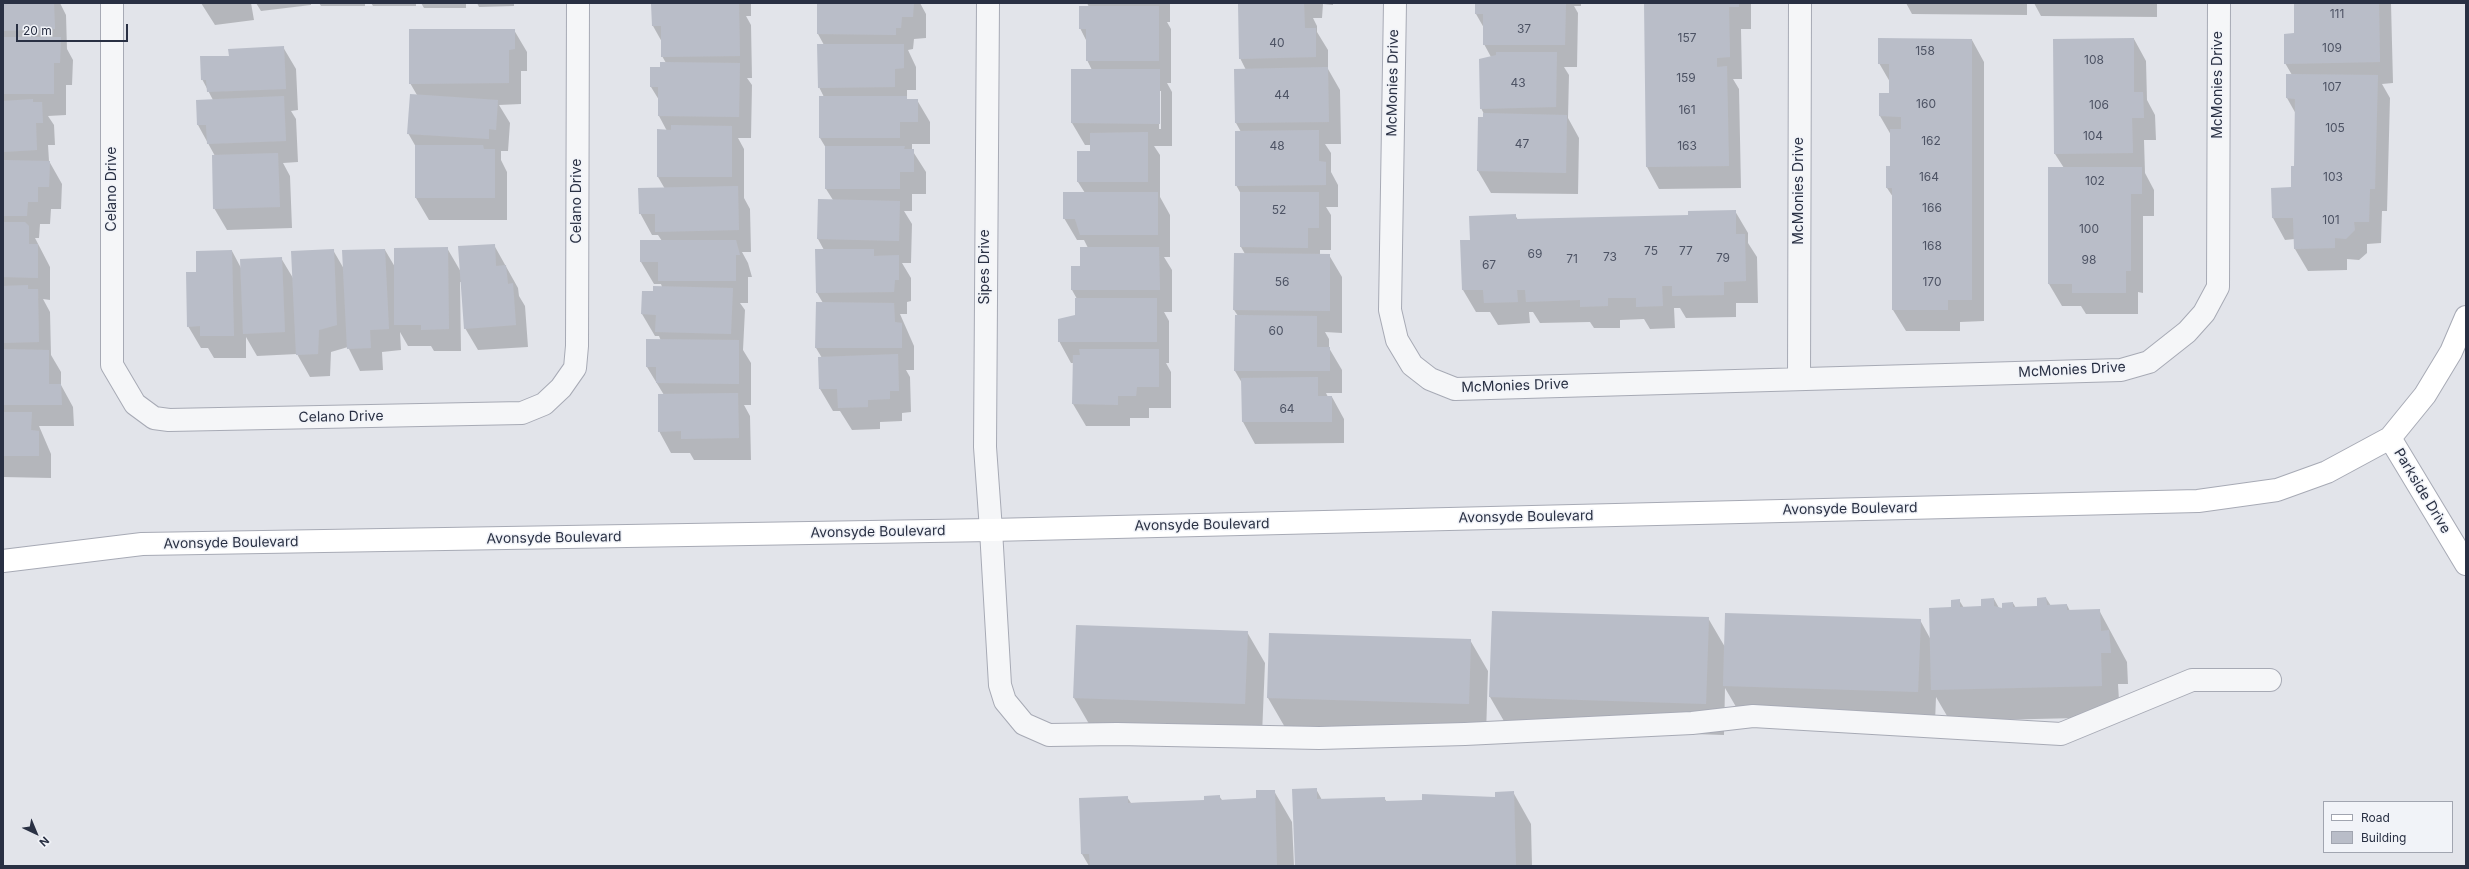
<!DOCTYPE html>
<html>
<head>
<meta charset="utf-8">
<style>
	body { margin:0 }
	#map { position:relative; width:2469px; height:869px; overflow:hidden; background:#e2e4ea; font-family:Inter,sans-serif }
	canvas { display:block }
	.frame { position:absolute; inset:0; border:4px solid #293043; pointer-events:none }
	.legend { position:absolute; left:2323px; top:801px; width:130px; height:52px; box-sizing:border-box; background:#f1f3f8; border:1px solid #a1a5b0; margin:0; padding:5px 7px; list-style:none; font-size:12px; color:#293043 }
	.legend li { display:flex; align-items:center; gap:8px; height:20px }
	.legend b { width:20px; border:1px solid #a1a5b0 }
	.north { position:absolute; left:16px; top:813px; width:40px; height:40px; -webkit-text-stroke:3px #f1f3f8; paint-order:stroke; rotate:136deg; font-size:11px; font-weight:700; line-height:16px; text-align:center; color:#293043 }
	.north::after { content:''; display:block; margin:auto; width:14px; height:18px; background:#293043; clip-path:polygon(50% 0,100% 100%,50% 72%,0 100%) }
	.scale { position:absolute; left:16px; top:24px; width:112px; height:18px; box-sizing:border-box; border:2px solid #293043; border-top:0; padding-left:5px; font-size:12px; line-height:14px; white-space:nowrap; color:#293043; -webkit-text-stroke:3px #f1f3f8; paint-order:stroke }
</style>
</head>
<body>
<div id="map">
<canvas width="2469" height="869"></canvas>
<div class="frame"></div>
<ul class="legend">
<li><b style="height:5px;background:#fff"></b>Road</li>
<li><b style="height:11px;background:#b9bdc8"></b>Building</li>
</ul>
<div class="north">N</div>
<div class="scale">20 m</div>
</div>
<script>
const context = document.querySelector('canvas').getContext('2d');
context.lineJoin = 'round';
function paint(path, color) { context.fillStyle = color; context.fill(path, 'evenodd'); }
const shape = rows => new Path2D(rows.map(r => 'M' + r).join(''));
function stroke(path, color, width, dash) { context.strokeStyle = color; context.lineWidth = width; context.lineCap = dash ? 'butt' : 'round'; context.setLineDash(dash || []); context.stroke(path); }
function drawText(font, color, halo, rows, align = 'center') {
  context.font = font + ' Inter,sans-serif'; context.lineWidth = 3; context.setLineDash([]); context.textBaseline = 'middle'; context.strokeStyle = halo; context.fillStyle = color; for (const [text, x, y, turn = 0] of rows) {
    context.save(); context.translate(x, y); context.rotate((+turn || 0) * Math.PI / 180); context.textAlign = isNaN(turn) ? turn : align; if (halo) context.strokeText(text, 0, 0); context.fillText(text, 0, 0); context.restore();
  }
}
paint(shape([
	[3,3,60,3,66,15,67,49,73,60,72,85,66,85,66,115,48,116,54,125,55,145,48,145,49,161,62,184,61,209,51,209,50,224,40,224,39,238,35,238,50,267,50,300,43,299,50,312,51,355,61,372,61,385,73,407,74,426,39,426,51,454,51,478,3,477],
	[201,3,251,3,254,20,215,25],
	[256,3,311,3,311,5,261,11],
	[319,3,365,3,365,6,321,6],
	[371,3,416,3,416,6,373,6],
	[421,3,466,3,466,8,424,8],
	[477,3,514,3,514,6,479,7],
	[671,3,751,3,751,16,746,16,751,25,752,78,747,78,752,85,751,138,738,138,744,149,744,198,750,209,751,252,742,252,748,263,752,277,748,277,748,303,740,303,745,310,743,350,751,363,751,405,744,405,750,416,751,460,694,460,690,453,671,453,659,431,664,395,647,367,661,341,659,336,655,336,642,314,654,292,662,287,661,284,654,284,641,262,662,241,658,235,652,235,640,213,665,189,658,177,667,131,659,116,659,100,651,87,661,68,666,63,662,56,662,42,653,26],
	[818,3,920,3,926,14,926,38,914,39,913,49,908,50,916,67,916,90,907,90,907,99,917,100,930,122,930,144,912,144,912,150,926,172,926,194,912,194,912,211,904,211,912,224,911,263,902,263,911,278,911,301,907,302,907,314,900,314,914,346,914,370,906,370,910,377,911,412,902,413,902,421,880,422,880,429,852,430,840,411,833,411,820,389,819,358,822,358,816,348,823,303,817,293,824,250,818,239,833,200,826,189,826,148,820,138,824,97,819,87,824,45,818,34],
	[1087,3,1170,3,1170,22,1167,22,1171,29,1171,83,1167,83,1172,92,1172,146,1154,146,1160,155,1160,197,1170,215,1170,257,1164,257,1172,270,1172,312,1164,312,1169,321,1169,363,1166,363,1171,372,1171,408,1149,408,1149,418,1130,418,1130,426,1086,426,1073,404,1073,363,1071,363,1059,341,1076,316,1077,299,1072,290,1088,248,1084,240,1077,240,1064,218,1085,193,1078,182,1078,152,1091,152,1091,145,1085,145,1072,123,1092,70,1087,60,1087,42,1080,28,1089,7],
	[1159,91,1161,91,1161,129,1159,129],
	[1242,3,1333,3,1333,5,1323,4,1322,18,1313,18,1317,26,1317,32,1328,50,1328,69,1340,90,1341,144,1325,144,1331,153,1331,172,1338,185,1338,207,1326,207,1331,215,1331,250,1320,250,1320,255,1329,255,1342,277,1342,333,1325,332,1329,339,1329,348,1342,370,1342,393,1326,393,1328,397,1332,397,1344,419,1344,443,1255,444,1243,422,1242,383,1235,371,1238,316,1234,310,1245,254,1241,247,1241,194,1236,185,1241,132,1236,123,1235,70,1246,70,1240,58],
	[1476,3,1581,3,1581,6,1574,6,1578,13,1577,67,1564,67,1569,75,1568,118,1579,138,1578,194,1491,193,1478,171,1484,114,1481,108,1491,57,1484,44,1484,28,1476,14],
	[1645,3,1751,3,1751,29,1741,29,1742,79,1733,79,1739,89,1741,188,1659,189,1647,167],
	[1906,3,2027,3,2027,15,1912,14],
	[2034,3,2157,3,2157,17,2041,16],
	[2295,3,2391,3,2393,83,2382,84,2390,98,2387,211,2382,211,2381,243,2367,244,2367,253,2359,260,2347,259,2347,270,2308,271,2295,249,2295,239,2285,240,2273,218,2292,188,2295,166,2296,114,2287,98,2287,75,2292,75,2285,63,2295,34],
	[514,30,527,52,527,71,521,71,521,104,499,105,510,123,508,151,501,151,501,160,507,172,507,220,429,220,416,198,416,147,408,133,417,95,410,83],
	[2134,39,2146,61,2147,100,2155,115,2156,140,2144,140,2145,173,2154,190,2154,216,2143,216,2143,293,2138,292,2138,314,2086,314,2081,306,2062,306,2049,284,2049,168,2064,168,2055,154],
	[1972,40,1984,62,1984,321,1960,322,1960,331,1906,331,1893,310,1893,197,1887,188,1891,167,1891,135,1880,116,1880,94,1890,94,1890,82,1879,63],
	[283,47,296,69,298,110,291,111,296,119,298,162,283,163,290,176,292,228,227,230,214,208,215,156,198,125,197,101,213,100,202,79,230,56],
	[1735,211,1748,233,1748,243,1757,257,1758,303,1736,303,1736,317,1686,318,1680,308,1674,308,1675,328,1650,329,1644,319,1620,320,1620,328,1594,328,1590,322,1540,323,1533,312,1529,312,1530,323,1498,325,1490,312,1476,312,1463,290,1461,241,1471,241,1515,215,1518,220,1689,216],
	[494,245,518,288,519,296,525,306,528,347,478,350,465,328,462,282,460,282,461,351,434,351,431,346,408,346,400,332,401,350,382,352,383,370,360,371,348,347,331,352,330,376,310,377,297,354,257,356,246,337,246,358,214,358,208,348,201,348,188,326,197,273,232,251,241,268,281,258,293,278,333,250,344,269,385,250,395,267,447,248,461,272],
	[2046,598,2051,606,2067,605,2070,611,2099,610,2127,662,2128,684,2118,684,2120,717,1950,721,1936,697,1935,723,1742,717,1725,688,1724,735,1508,728,1490,697,1493,612,1708,618,1725,647,1920,620,1931,640,1959,600,1964,608,1982,607,1994,599,1999,608,2003,609,2013,603,2016,608,2038,607],
	[1247,632,1265,663,1262,735,1092,729,1074,698],
	[1470,640,1488,671,1486,735,1286,729,1268,698],
	[1316,789,1322,800,1384,798,1387,802,1497,798,1513,792,1531,824,1532,866,1296,866],
	[1274,791,1292,822,1294,866,1089,866,1082,854,1080,799,1127,797,1131,803,1205,801,1219,796,1222,800,1257,799]
]), '#0003');
paint(shape([
	[3,3,54,3,55,29,3,31],
	[705,3,739,3,740,56,661,57,661,26,652,26,651,4],
	[817,3,914,3,913,17,902,17,901,28,896,28,896,35,817,34],
	[1304,3,1305,28,1316,28,1316,57,1239,59,1238,4],
	[1475,3,1566,3,1565,45,1483,45,1483,14,1475,14],
	[1644,3,1739,3,1739,7,1729,7,1730,57,1717,58,1717,67,1727,66,1729,166,1646,167],
	[2294,3,2379,3,2380,62,2284,64,2284,34,2294,33],
	[1079,6,1159,6,1159,61,1086,61,1086,29,1079,29],
	[409,29,515,29,515,49,509,50,509,83,409,84],
	[3,37,61,37,60,63,54,63,54,94,3,94],
	[1878,38,1972,39,1972,300,1948,300,1948,310,1892,310,1892,188,1886,188,1886,166,1890,166,1890,129,1901,129,1901,117,1879,116,1879,93,1889,93,1889,64,1878,64],
	[2134,38,2134,92,2143,92,2144,118,2132,118,2133,153,2054,154,2053,39],
	[817,44,904,44,904,68,895,69,895,87,818,88],
	[284,46,286,89,207,92,206,80,201,80,200,56,229,56,228,49],
	[1496,52,1557,52,1556,107,1480,109,1479,59,1496,55],
	[660,62,740,63,739,117,658,116,658,87,650,87,650,67,660,67],
	[1328,67,1329,122,1235,123,1234,69],
	[1071,69,1160,69,1160,124,1071,123],
	[2286,74,2378,75,2375,189,2370,189,2369,222,2354,222,2355,230,2346,239,2335,238,2335,248,2294,249,2293,218,2272,218,2271,188,2291,187,2291,166,2294,166,2295,99,2286,98],
	[410,94,498,100,496,130,489,129,489,139,407,134],
	[284,96,286,141,207,144,206,125,197,125,196,100],
	[819,96,907,96,907,99,918,99,918,122,900,122,900,138,819,138],
	[33,99,33,102,42,102,43,123,36,123,37,150,3,152,3,101],
	[1483,113,1567,115,1566,173,1477,171,1478,117,1483,117],
	[671,125,732,126,732,177,657,177,657,129,671,130],
	[1319,130,1319,161,1326,162,1326,185,1235,186,1235,131],
	[1148,132,1148,182,1077,182,1077,151,1090,151,1090,133],
	[415,145,483,145,484,149,495,149,495,198,415,198],
	[825,146,905,146,904,149,914,149,914,172,900,172,900,189,825,189],
	[278,153,280,207,213,209,212,155],
	[3,160,50,161,49,187,38,187,38,202,28,202,27,216,3,216],
	[2048,167,2142,167,2142,194,2131,194,2131,271,2126,271,2126,293,2072,293,2072,284,2048,284],
	[738,186,739,230,655,232,655,214,639,214,638,188],
	[1063,192,1158,192,1158,235,1080,235,1075,219,1063,219],
	[1240,192,1319,192,1319,228,1308,228,1308,248,1240,247],
	[818,199,900,201,899,241,817,239],
	[1736,210,1736,234,1745,234,1746,281,1724,282,1724,295,1672,296,1672,286,1662,286,1663,306,1636,307,1636,298,1608,298,1608,306,1580,307,1580,300,1526,302,1525,290,1517,290,1518,302,1484,303,1483,290,1462,290,1460,240,1470,240,1469,216,1516,214,1516,219,1688,215,1688,211],
	[3,222,25,222,29,226,29,244,38,244,38,278,3,277],
	[640,240,736,240,740,255,736,255,736,281,658,281,658,262,640,262],
	[495,244,496,266,506,265,508,284,513,283,516,325,464,329,458,246],
	[448,247,449,329,421,330,421,325,394,325,394,248],
	[1080,247,1159,247,1160,290,1071,290,1071,266,1080,266],
	[334,249,337,325,319,330,318,354,296,355,291,251],
	[385,249,389,329,370,330,371,348,347,349,342,250],
	[815,249,874,249,874,256,899,255,899,280,895,280,894,292,816,293],
	[232,250,234,336,200,336,200,326,187,327,186,272,196,272,196,251],
	[1234,253,1330,254,1330,311,1233,310],
	[282,257,285,332,243,334,240,259],
	[28,285,28,289,38,289,39,342,3,343,3,286],
	[653,286,733,288,731,334,655,332,656,315,641,314,642,291,653,291],
	[1075,298,1157,298,1157,342,1058,342,1058,319,1075,315],
	[816,302,894,303,895,322,902,323,902,348,815,348],
	[1235,315,1317,316,1317,347,1330,347,1330,371,1234,371],
	[646,339,739,340,739,384,656,383,656,367,646,367],
	[3,349,49,350,49,384,61,384,62,405,3,405],
	[1079,349,1159,349,1159,387,1137,387,1136,396,1118,396,1118,405,1072,404,1073,355,1080,355],
	[898,354,899,391,890,391,890,399,868,400,868,407,838,408,837,389,819,389,818,357],
	[1318,377,1318,396,1332,396,1332,422,1242,422,1241,378],
	[738,393,739,438,681,439,681,431,658,432,658,394],
	[3,412,32,412,31,430,39,431,39,456,3,456],
	[2046,597,2047,605,2067,604,2067,610,2100,609,2101,631,2109,630,2111,653,2101,653,2102,686,1931,690,1929,608,1951,607,1951,600,1960,599,1960,607,1981,606,1981,599,1994,598,1994,606,2002,608,2002,603,2013,602,2013,607,2037,606,2037,598],
	[1492,611,1709,617,1706,704,1489,697],
	[1725,613,1921,619,1918,692,1723,686],
	[1076,625,1248,631,1245,704,1073,698],
	[1269,633,1471,639,1469,704,1267,698],
	[1317,788,1317,799,1385,797,1385,801,1422,800,1422,794,1495,797,1495,792,1514,791,1516,866,1295,866,1292,789],
	[1256,790,1275,790,1277,866,1090,866,1089,854,1081,854,1079,798,1128,796,1128,803,1204,800,1204,796,1220,795,1220,800,1256,798]
]), '#b9bdc8');
const lane = shape([
	[991,530,1000,685,1005,701,1024,724,1049,735,1117,734,1319,738,1465,734,1692,723,1753,716,2061,734,2192,680,2270,680]
]);
const street = shape([
	[112,3,112,365,135,404,154,418,169,420,522,413,544,404,561,388,575,368,577,346,578,3],
	[988,3,985,447,991,530],
	[1395,3,1390,310,1397,340,1412,365,1430,379,1455,389,2121,370,2149,362,2187,332,2204,313,2218,287,2219,3],
	[1799,379,1800,3]
]);
const secondary = shape([
	[2390,438,2466,564],
	[3,561,142,544,991,530,2198,501,2277,490,2327,472,2390,438,2425,395,2451,352,2466,317]
]);
stroke(lane, '#a7aab5', 24);
stroke(street, '#a7aab5', 24);
stroke(secondary, '#a7aab5', 24);
stroke(lane, '#f5f6f8', 22);
stroke(street, '#f5f6f8', 22);
stroke(secondary, '#fff', 22);
drawText('12px', '#4d5364', null, [
	["111",2337,14],
	["37",1524,29],
	["157",1687,38],
	["40",1277,43],
	["109",2332,48],
	["158",1925,51],
	["108",2094,60],
	["159",1686,78],
	["43",1518,83],
	["107",2332,87],
	["44",1282,95],
	["160",1926,104],
	["106",2099,105],
	["161",1687,110],
	["105",2335,128],
	["104",2093,136],
	["162",1931,141],
	["47",1522,144],
	["48",1277,146],
	["163",1687,146],
	["164",1929,177],
	["103",2333,177],
	["102",2095,181],
	["166",1932,208],
	["52",1279,210],
	["101",2331,220],
	["100",2089,229],
	["168",1932,246],
	["75",1651,251],
	["77",1686,251],
	["69",1535,254],
	["73",1610,257],
	["79",1723,258],
	["71",1572,259],
	["98",2089,260],
	["67",1489,265],
	["56",1282,282],
	["170",1932,282],
	["60",1276,331],
	["64",1287,409]
]);
drawText('14px', '#293043', '#f1f3f8', [
	["McMonies Drive",1393,83,-89],
	["McMonies Drive",2218,85,-90],
	["Celano Drive",112,189,-90],
	["McMonies Drive",1799,191,-90],
	["Celano Drive",577,201,-90],
	["Sipes Drive",985,267,-90],
	["McMonies Drive",2072,370,-3],
	["McMonies Drive",1515,386,-2],
	["Celano Drive",341,417,-1],
	["Parkside Drive",2422,491,59],
	["Avonsyde Boulevard",1850,509,-1],
	["Avonsyde Boulevard",1526,517,-1],
	["Avonsyde Boulevard",1202,525,-1],
	["Avonsyde Boulevard",878,532,-1],
	["Avonsyde Boulevard",554,538,-1],
	["Avonsyde Boulevard",231,543,-1]
]);
</script>
</body>
</html>
